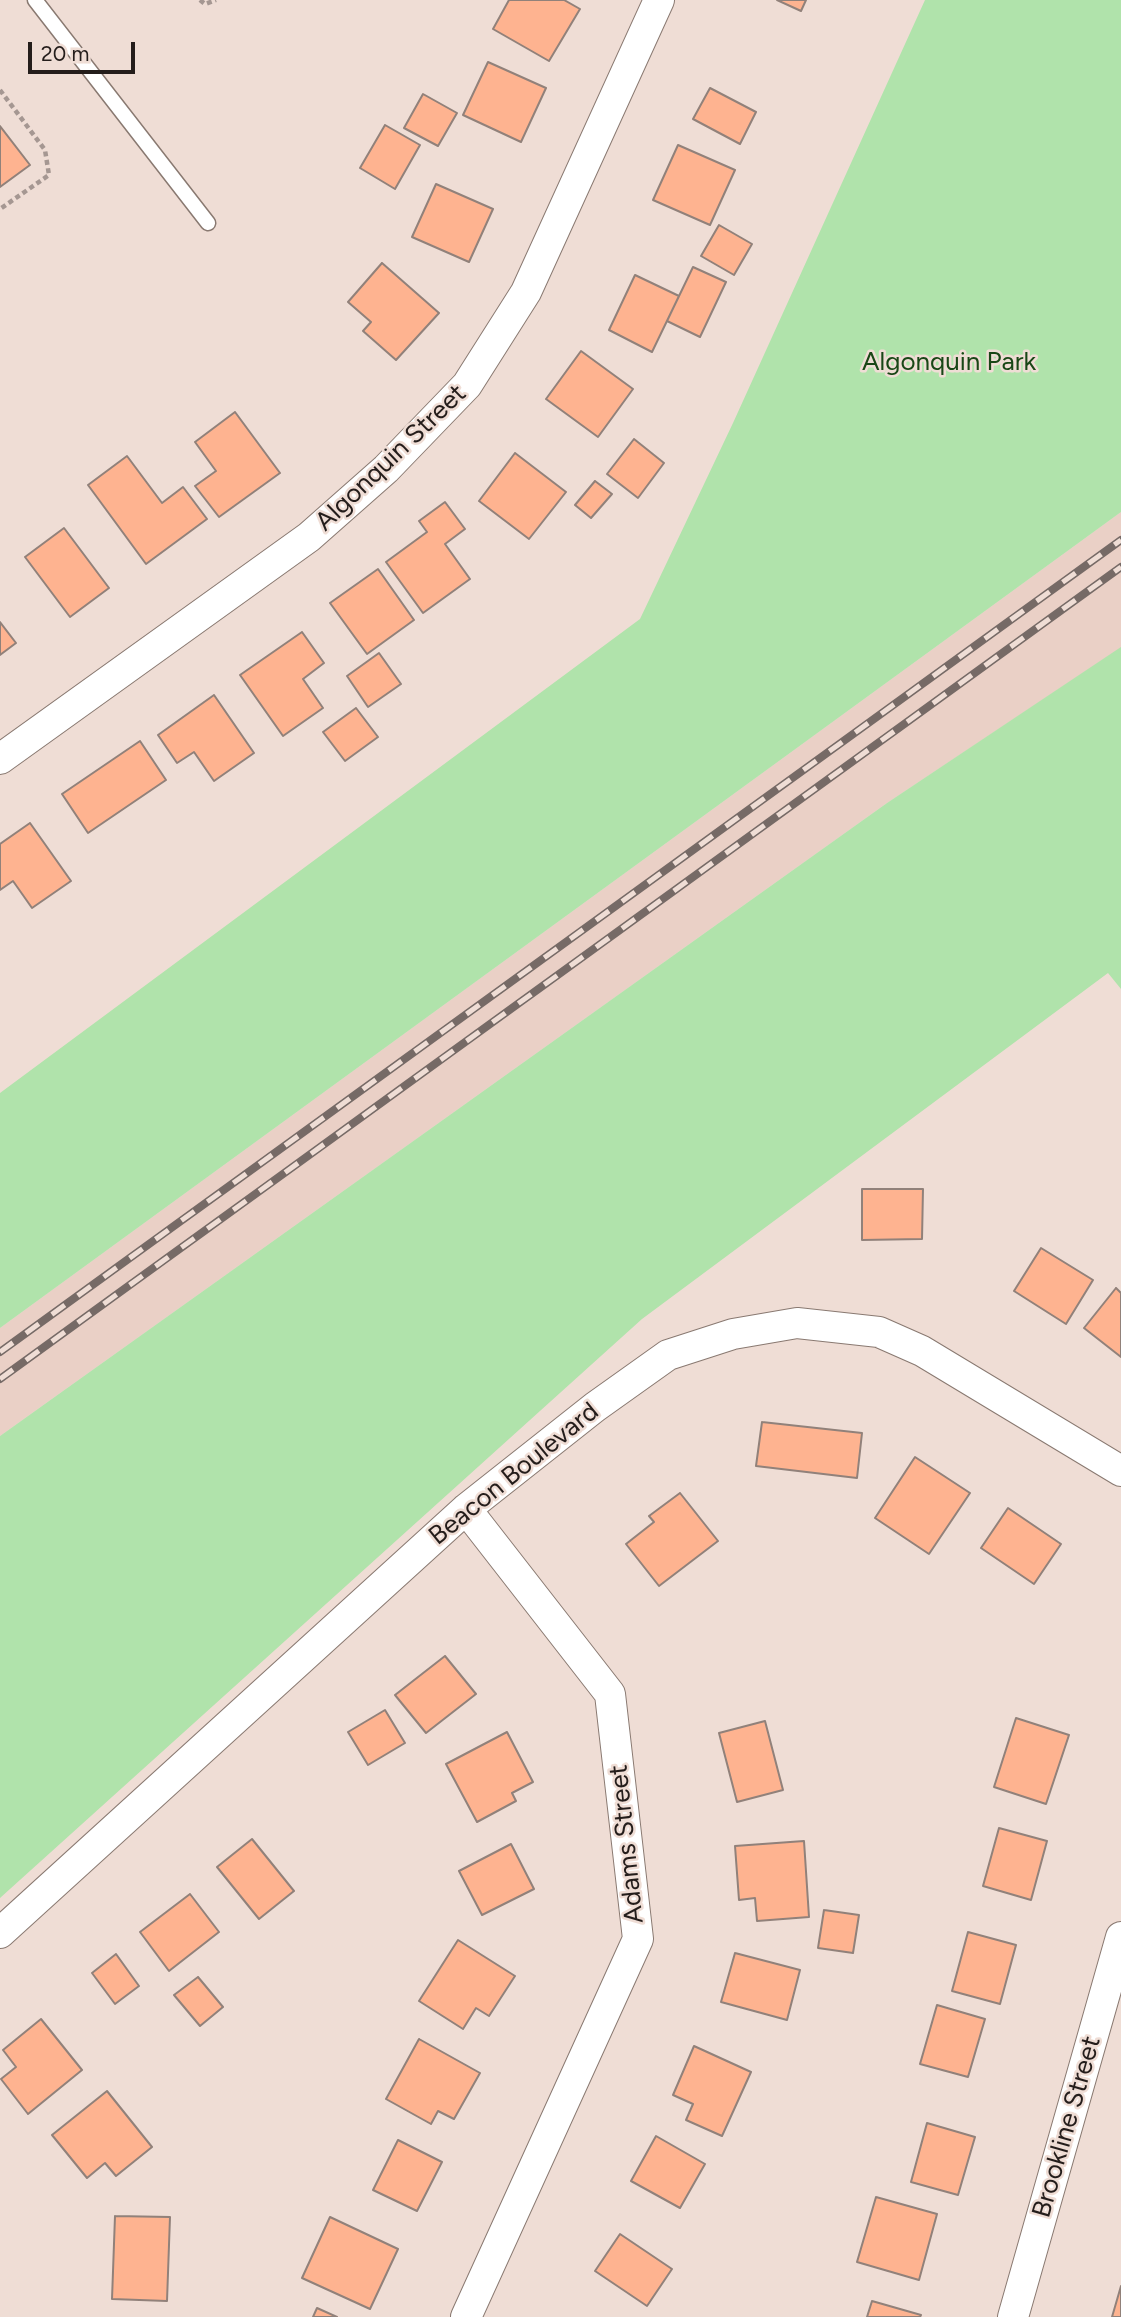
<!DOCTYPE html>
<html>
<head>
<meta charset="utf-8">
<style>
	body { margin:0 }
	#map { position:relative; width:1121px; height:2317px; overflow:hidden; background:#efddd5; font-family:Figtree,sans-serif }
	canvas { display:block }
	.scale { position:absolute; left:28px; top:42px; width:107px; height:32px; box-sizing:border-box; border:4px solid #241d1b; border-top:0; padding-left:9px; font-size:21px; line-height:24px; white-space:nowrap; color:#241d1b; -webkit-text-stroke:5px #efddd5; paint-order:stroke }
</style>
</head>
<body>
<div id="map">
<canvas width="1121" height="2317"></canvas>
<div class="scale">20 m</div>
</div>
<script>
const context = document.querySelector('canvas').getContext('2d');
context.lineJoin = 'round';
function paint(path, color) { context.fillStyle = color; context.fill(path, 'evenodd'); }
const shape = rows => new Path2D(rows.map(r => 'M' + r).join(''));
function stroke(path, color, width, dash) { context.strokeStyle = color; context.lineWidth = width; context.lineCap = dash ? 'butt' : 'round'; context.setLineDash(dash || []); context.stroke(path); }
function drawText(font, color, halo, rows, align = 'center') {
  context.font = font + ' Figtree,sans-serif'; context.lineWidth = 5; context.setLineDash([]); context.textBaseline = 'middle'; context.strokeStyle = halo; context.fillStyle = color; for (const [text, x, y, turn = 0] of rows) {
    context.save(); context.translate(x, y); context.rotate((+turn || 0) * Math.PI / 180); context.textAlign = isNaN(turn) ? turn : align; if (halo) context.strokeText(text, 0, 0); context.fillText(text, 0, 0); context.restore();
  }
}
paint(shape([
	[1121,512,1121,648,887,803,0,1436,0,1328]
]), '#ead0c6');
paint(shape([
	[925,0,1121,0,1121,512,0,1328,0,1093,640,619,733,423],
	[1121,647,1121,989,1108,973,642,1319,0,1898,0,1436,887,803]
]), '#b0e3ab');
const building = shape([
	[509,0,564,0,580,9,549,61,493,29,509,0],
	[777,0,806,0,801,11,777,0],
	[488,62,546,88,521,142,463,115,488,62],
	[710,88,756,112,740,144,693,119,710,88],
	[423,94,457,113,438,146,404,128,423,94],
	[385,125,420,145,395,189,360,168,385,125],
	[0,126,30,165,0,187,0,126],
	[678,145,735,170,710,225,653,200,678,145],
	[436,184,493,209,469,262,412,237,436,184],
	[719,225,752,244,734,275,701,256,719,225],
	[382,263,439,313,396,360,363,331,371,322,348,302,382,263],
	[693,267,726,282,700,337,667,321,693,267],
	[635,275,679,296,652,352,609,330,635,275],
	[581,351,633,389,598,437,546,399,581,351],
	[235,412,280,473,219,517,195,486,216,471,195,442,235,412],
	[634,439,664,463,638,498,607,474,634,439],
	[515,453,566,492,529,539,479,501,515,453],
	[127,456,162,503,183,487,207,519,146,564,88,485,127,456],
	[595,481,612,494,591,518,575,505,595,481],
	[445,502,465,529,445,544,470,579,423,613,386,562,427,532,419,521,445,502],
	[64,528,109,588,70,617,25,557,64,528],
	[378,569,414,620,367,654,330,603,378,569],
	[0,622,16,643,0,655,0,622],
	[302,632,324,663,303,679,323,708,283,736,240,675,302,632],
	[379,653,401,684,368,707,347,676,379,653],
	[214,695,254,753,214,781,194,752,177,763,158,735,214,695],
	[356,708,378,737,345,761,323,732,356,708],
	[140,741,166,780,88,833,62,794,140,741],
	[30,823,71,881,32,908,13,881,0,890,0,844,30,823],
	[862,1189,923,1189,922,1239,862,1240,862,1189],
	[1041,1248,1093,1280,1066,1324,1014,1291,1041,1248],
	[1116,1288,1121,1293,1121,1357,1084,1328,1116,1288],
	[762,1422,862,1433,857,1478,756,1466,762,1422],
	[915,1457,970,1493,929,1554,875,1518,915,1457],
	[680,1493,718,1541,659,1586,626,1544,654,1522,649,1516,680,1493],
	[1008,1508,1061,1544,1034,1584,981,1548,1008,1508],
	[445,1656,476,1694,426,1733,395,1695,445,1656],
	[385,1710,405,1743,368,1765,348,1732,385,1710],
	[1016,1718,1069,1735,1046,1804,994,1787,1016,1718],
	[765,1721,783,1790,737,1802,719,1733,765,1721],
	[507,1732,533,1782,512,1793,516,1801,477,1822,446,1764,507,1732],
	[999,1828,1047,1841,1031,1900,983,1886,999,1828],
	[252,1839,294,1891,259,1919,217,1867,252,1839],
	[804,1841,809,1917,757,1921,755,1898,739,1900,735,1846,804,1841],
	[511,1844,534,1889,482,1915,459,1871,511,1844],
	[190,1894,219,1932,169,1971,140,1932,190,1894],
	[824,1910,859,1915,853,1953,818,1948,824,1910],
	[968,1932,1016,1945,1000,2004,952,1991,968,1932],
	[458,1940,515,1976,489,2016,476,2008,463,2029,419,2001,458,1940],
	[735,1953,800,1970,787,2020,721,2002,735,1953],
	[116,1954,139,1986,115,2004,92,1973,116,1954],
	[198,1977,223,2007,200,2026,174,1995,198,1977],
	[937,2005,985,2019,968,2077,920,2064,937,2005],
	[41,2019,82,2070,28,2114,1,2079,16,2067,3,2050,41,2019],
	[419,2039,480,2073,454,2119,438,2111,431,2124,386,2099,419,2039],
	[694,2046,751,2072,722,2136,686,2120,693,2104,673,2095,694,2046],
	[107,2091,152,2147,116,2176,105,2163,87,2178,52,2135,107,2091],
	[927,2123,975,2137,958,2195,911,2182,927,2123],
	[656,2136,705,2164,680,2208,631,2181,656,2136],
	[398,2140,442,2162,417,2211,373,2190,398,2140],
	[876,2197,937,2214,919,2280,857,2262,876,2197],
	[115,2216,170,2217,167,2301,112,2299,115,2216],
	[330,2217,398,2249,370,2309,302,2278,330,2217],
	[620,2234,672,2269,647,2306,595,2271,620,2234],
	[1121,2286,1121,2317,1112,2317,1121,2286],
	[872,2301,921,2315,920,2317,867,2317,872,2301],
	[317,2308,337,2317,313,2317,317,2308]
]);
paint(building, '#feb390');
stroke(building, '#91817a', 2);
const service = shape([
	[35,0,208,223]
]);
const minor = shape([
	[0,759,309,537,386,469,467,385,526,292,659,0],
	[466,1509,610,1694,638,1939,466,2317],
	[0,1933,466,1509,595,1407,668,1355,733,1334,797,1323,879,1332,922,1351,1121,1471],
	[1013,2317,1121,1937]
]);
stroke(service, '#897971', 17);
stroke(minor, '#897971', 32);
stroke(shape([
	[200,0,205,4,216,0],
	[0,90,45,150,49,175,0,209]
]), '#a59792', 4.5, [5, 3.5]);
stroke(service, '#fff', 14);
stroke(minor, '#fff', 30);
const rail = shape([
	[0,1352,1121,540],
	[0,1379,1121,567]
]);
stroke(rail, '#766a66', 8);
stroke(rail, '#efddd5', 5, [16]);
drawText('26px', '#194716', '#efddd5', [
	["Algonquin Park",949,362]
]);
drawText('26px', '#241d1b', '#efddd5', [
	["Algonquin Street",391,458,-44],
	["Beacon Boulevard",514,1474,-39],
	["Adams Street",627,1844,-96],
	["Brookline Street",1067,2127,-74]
]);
</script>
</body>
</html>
